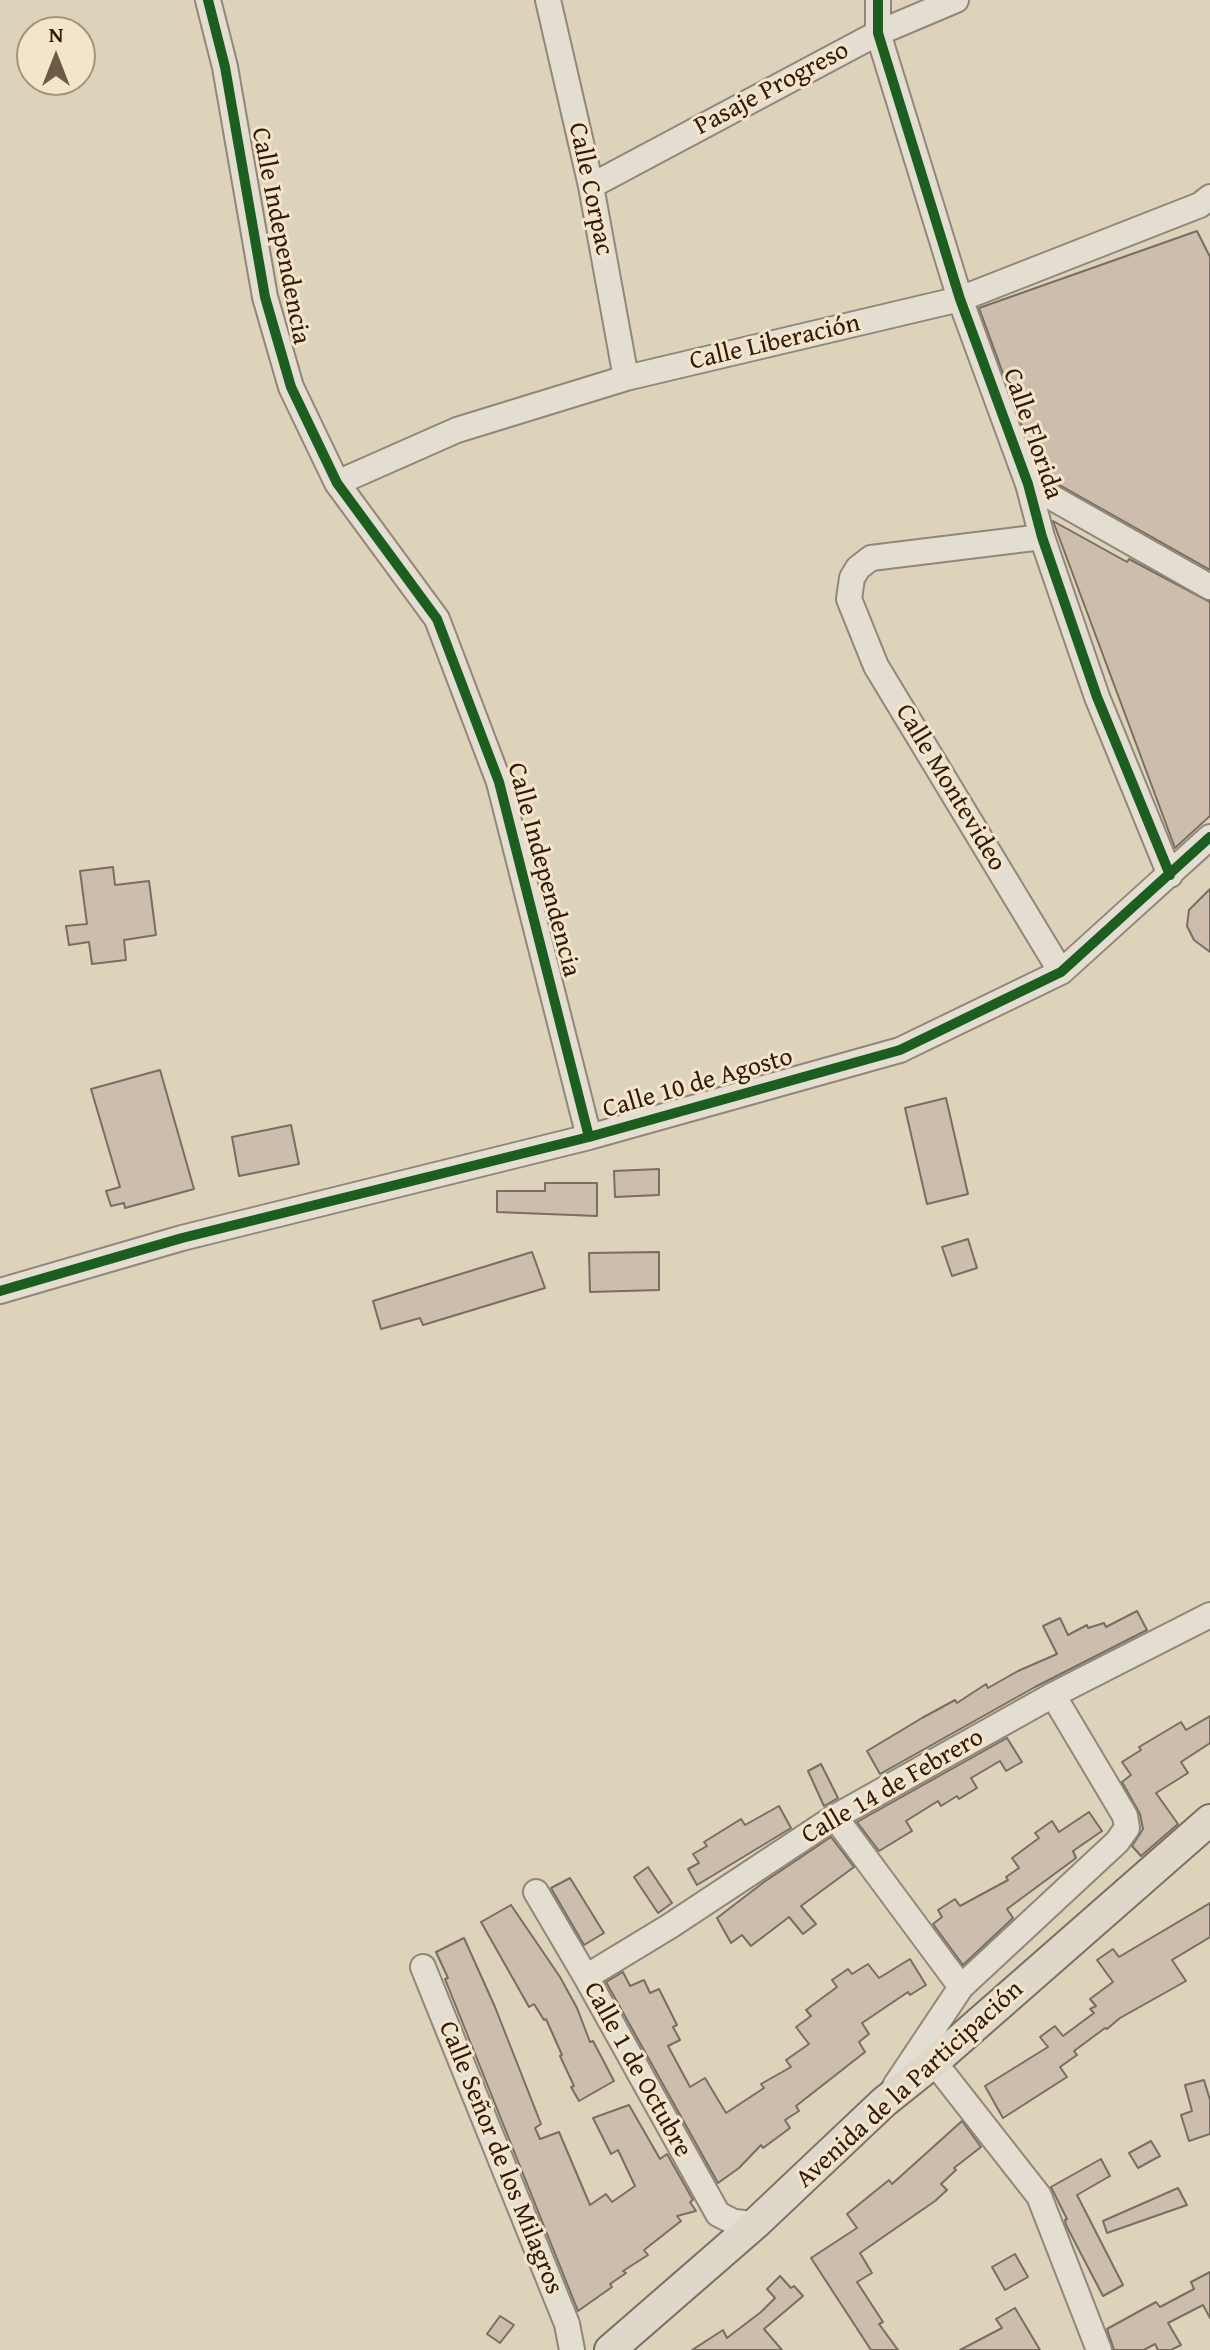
<!DOCTYPE html>
<html>
<head>
<meta charset="utf-8">
<style>
	body { margin:0 }
	#map { position:relative; width:1210px; height:2350px; overflow:hidden; background:#ddd2ba; font-family:"Gentium Book Plus",serif }
	canvas { display:block }
	.north { position:absolute; left:16px; top:16px; width:80px; height:80px; box-sizing:border-box; background:#f2e5c9; border:2px solid #a6937d; border-radius:50%; rotate:0deg; font-size:22px; font-weight:700; line-height:32px; text-align:center; color:#33180c }
	.north::after { content:''; display:block; margin:auto; width:28px; height:36px; background:#6e5949; clip-path:polygon(50% 0,100% 100%,50% 72%,0 100%) }
</style>
</head>
<body>
<div id="map">
<canvas width="1210" height="2350"></canvas>
<div class="north">N</div>
</div>
<script>
const context = document.querySelector('canvas').getContext('2d');
context.lineJoin = 'round';
function paint(path, color) { context.fillStyle = color; context.fill(path, 'evenodd'); }
const shape = rows => new Path2D(rows.map(r => 'M' + r).join(''));
function stroke(path, color, width, dash) { context.strokeStyle = color; context.lineWidth = width; context.lineCap = dash ? 'butt' : 'round'; context.setLineDash(dash || []); context.stroke(path); }
function drawText(font, color, halo, rows, align = 'center') {
  context.font = font + ' "Gentium Book Plus",serif'; context.lineWidth = 6; context.setLineDash([]); context.textBaseline = 'middle'; context.strokeStyle = halo; context.fillStyle = color; for (const [text, x, y, turn = 0] of rows) {
    context.save(); context.translate(x, y); context.rotate((+turn || 0) * Math.PI / 180); context.textAlign = isNaN(turn) ? turn : align; if (halo) context.strokeText(text, 0, 0); context.fillText(text, 0, 0); context.restore();
  }
}
const building = shape([
	[1197,231,1210,257,1210,570,1040,474,979,308,1197,231],
	[1053,521,1127,562,1129,559,1210,602,1210,816,1175,848,1053,521],
	[113,867,115,885,149,881,156,935,124,940,126,960,92,964,89,942,69,945,66,926,87,924,80,871,113,867],
	[1210,889,1210,952,1194,940,1187,926,1189,910,1210,889],
	[160,1070,194,1189,125,1208,124,1203,111,1206,106,1191,120,1187,91,1089,160,1070],
	[946,1098,968,1194,927,1204,905,1108,946,1098],
	[291,1125,299,1164,239,1176,232,1137,291,1125],
	[659,1169,659,1195,615,1197,614,1171,659,1169],
	[545,1183,597,1183,597,1216,497,1212,497,1191,545,1191,545,1183],
	[968,1239,977,1268,952,1276,942,1247,968,1239],
	[532,1252,545,1288,423,1325,420,1318,381,1329,373,1301,532,1252],
	[659,1252,659,1290,590,1292,589,1253,659,1252],
	[1137,1611,1147,1630,1035,1687,880,1774,867,1751,922,1718,955,1700,957,1703,986,1684,988,1688,1018,1671,1057,1654,1043,1626,1060,1618,1068,1635,1087,1625,1088,1628,1104,1623,1106,1627,1137,1611],
	[1210,1716,1210,1743,1181,1762,1188,1773,1156,1793,1178,1824,1141,1856,1132,1846,1143,1829,1140,1814,1122,1782,1131,1775,1122,1762,1141,1750,1139,1747,1181,1722,1186,1730,1210,1716],
	[1007,1738,1022,1762,1006,1771,1000,1761,971,1778,977,1788,959,1799,957,1796,941,1806,938,1801,906,1821,912,1831,879,1851,857,1822,1007,1738],
	[821,1764,838,1798,824,1806,808,1771,821,1764],
	[779,1806,791,1828,697,1885,688,1869,699,1863,693,1854,707,1846,704,1842,741,1819,745,1825,779,1806],
	[1089,1812,1102,1831,1073,1851,1076,1858,1007,1909,1013,1918,963,1965,933,1924,942,1917,938,1910,955,1899,960,1906,1008,1880,1006,1877,1019,1868,1012,1858,1039,1838,1035,1833,1052,1821,1059,1832,1089,1812],
	[831,1837,854,1867,801,1906,816,1924,803,1934,789,1917,751,1946,742,1935,731,1943,717,1918,764,1882,831,1837],
	[648,1867,672,1903,658,1913,634,1877,648,1867],
	[570,1878,604,1933,584,1945,551,1888,570,1878],
	[1210,1903,1210,1937,1172,1960,1186,1981,1120,2018,1107,2029,1105,2028,1074,2051,1077,2055,1060,2067,1067,2077,1003,2118,985,2086,1048,2047,1040,2037,1055,2026,1063,2036,1094,2013,1090,2009,1096,2006,1090,1999,1113,1982,1097,1960,1113,1949,1119,1957,1210,1903],
	[511,1905,560,1977,577,2008,590,2042,593,2041,614,2081,579,2101,571,2087,574,2086,560,2056,562,2055,546,2019,544,2020,534,2004,529,2007,481,1922,511,1905],
	[464,1938,495,2007,541,2124,535,2128,540,2139,559,2132,590,2205,606,2194,612,2202,635,2186,618,2150,611,2154,593,2118,629,2105,660,2159,667,2154,693,2200,690,2202,696,2211,677,2216,681,2221,644,2250,648,2255,623,2271,626,2273,610,2284,612,2287,578,2311,445,1979,448,1978,436,1952,464,1938],
	[910,1959,926,1985,910,1995,908,1992,862,2023,869,2034,859,2042,865,2052,796,2106,799,2111,785,2120,790,2128,763,2148,761,2145,739,2168,718,2183,606,1982,623,1972,630,1986,644,1980,650,1993,659,1989,677,2025,673,2027,680,2040,668,2046,690,2087,705,2078,726,2113,764,2088,761,2084,791,2067,786,2060,809,2044,796,2027,811,2016,806,2010,837,1987,832,1980,848,1969,852,1974,868,1964,879,1978,910,1959],
	[1204,2080,1210,2100,1210,2134,1189,2141,1181,2115,1192,2111,1185,2085,1204,2080],
	[962,2121,981,2147,954,2168,956,2170,941,2184,947,2190,935,2201,860,2253,872,2273,857,2282,883,2322,879,2324,898,2350,871,2350,811,2258,857,2228,847,2214,889,2180,892,2184,962,2121],
	[1151,2141,1160,2156,1138,2168,1129,2153,1151,2141],
	[1101,2159,1110,2176,1077,2195,1123,2285,1103,2296,1066,2225,1065,2220,1067,2219,1051,2187,1101,2159],
	[1178,2188,1187,2205,1107,2233,1103,2221,1178,2188],
	[1015,2254,1028,2277,1005,2290,992,2267,1015,2254],
	[1210,2272,1210,2318,1203,2305,1168,2323,1181,2345,1171,2350,1158,2350,1155,2344,1144,2350,1114,2350,1107,2329,1156,2302,1160,2307,1194,2289,1191,2282,1210,2272],
	[780,2276,791,2288,794,2286,803,2296,764,2329,782,2350,692,2350,723,2330,727,2338,761,2312,775,2298,767,2289,780,2276],
	[1015,2308,1040,2350,960,2350,1002,2328,996,2319,1015,2308],
	[500,2316,514,2325,500,2343,487,2334,500,2316]
]);
paint(building, '#cdbdad');
stroke(building, '#786e61', 2);
const minor = shape([
	[208,0,225,67,265,297,291,387,337,483,437,619,499,782,589,1137],
	[548,0,591,186,626,378],
	[878,0,878,33,960,299,1028,484,1042,537,1097,697,1170,875],
	[591,186,878,33,956,0],
	[337,483,457,430,626,378,960,299,1200,205,1210,197],
	[1028,484,1210,587],
	[1042,537,871,558,858,568,852,578,849,599,876,666,1061,972],
	[0,1291,182,1238,589,1137,900,1050,1061,972,1210,837],
	[835,1817,961,1987],
	[536,1892,586,1977,718,2214,734,2222,755,2224],
	[423,1967,567,2324,572,2350],
	[586,1977,670,1926,835,1817,1053,1695,1210,1615],
	[934,2062,1039,2196,1099,2350],
	[895,2086,961,1987,1117,1842,1127,1828,1125,1816,1053,1695]
]);
const major = shape([
	[610,2350,755,2224,884,2102,934,2062,1210,1820]
]);
stroke(minor, '#918779', 28);
stroke(major, '#786e61', 34);
stroke(minor, '#e4ded2', 24);
stroke(major, '#dfd8ca', 30);
stroke(shape([
	[208,0,225,67,265,297,291,387,337,483,437,619,499,782,589,1137],
	[878,0,878,33,960,299,1028,484,1042,537,1097,697,1170,875],
	[0,1291,182,1238,589,1137,900,1050,1061,972,1210,837]
]), '#1b5e20', 10);
drawText('26px', '#33180c', '#f2e5c9', [
	["Pasaje Progreso",772,89,-28],
	["Calle Corpac",590,189,78],
	["Calle Independencia",280,236,79],
	["Calle Liberación",775,343,-13],
	["Calle Florida",1032,434,71],
	["Calle Montevideo",950,788,59],
	["Calle Independencia",543,870,75],
	["Calle 10 de Agosto",698,1084,-16],
	["Calle 14 de Febrero",893,1787,-30],
	["Calle 1 de Octubre",637,2070,61],
	["Avenida de la Participación",910,2085,-42],
	["Calle Señor de los Milagros",500,2158,68]
]);
</script>
</body>
</html>
